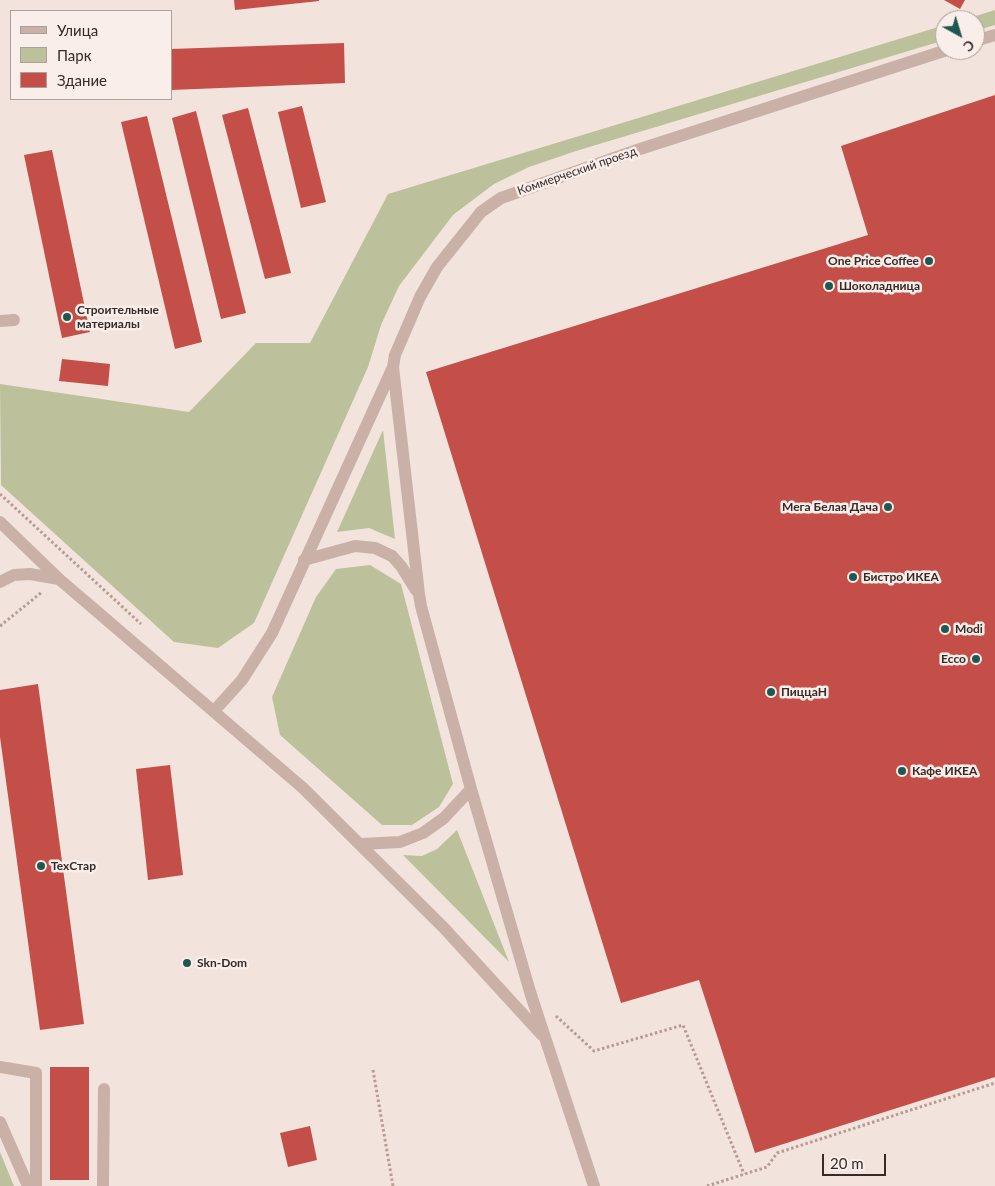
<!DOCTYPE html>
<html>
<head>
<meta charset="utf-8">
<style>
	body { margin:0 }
	#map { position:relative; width:995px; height:1186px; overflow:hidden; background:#f2e4dc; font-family:Lato,sans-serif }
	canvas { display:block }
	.legend { position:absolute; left:10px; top:10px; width:162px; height:90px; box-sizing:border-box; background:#f9eee9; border:1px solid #aba09c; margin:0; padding:6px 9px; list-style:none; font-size:15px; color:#372a28 }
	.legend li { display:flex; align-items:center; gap:10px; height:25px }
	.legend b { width:25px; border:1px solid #aba09c }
	.north { position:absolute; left:935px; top:10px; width:50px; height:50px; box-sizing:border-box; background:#f9eee9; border:1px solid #aba09c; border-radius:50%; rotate:141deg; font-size:14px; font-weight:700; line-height:20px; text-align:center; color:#372a28 }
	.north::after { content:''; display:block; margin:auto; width:18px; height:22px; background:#1e5850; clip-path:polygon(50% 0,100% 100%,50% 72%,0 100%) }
	.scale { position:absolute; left:822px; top:1154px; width:64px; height:22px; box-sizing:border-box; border:2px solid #372a28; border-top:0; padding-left:6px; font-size:15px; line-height:18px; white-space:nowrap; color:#372a28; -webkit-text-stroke:4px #f9eee9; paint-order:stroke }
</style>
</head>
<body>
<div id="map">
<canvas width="995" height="1186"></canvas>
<ul class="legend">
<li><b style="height:6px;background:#cab1a8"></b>Улица</li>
<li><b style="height:14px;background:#bcc19c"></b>Парк</li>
<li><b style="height:14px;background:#c44e48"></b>Здание</li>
</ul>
<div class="north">С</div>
<div class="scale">20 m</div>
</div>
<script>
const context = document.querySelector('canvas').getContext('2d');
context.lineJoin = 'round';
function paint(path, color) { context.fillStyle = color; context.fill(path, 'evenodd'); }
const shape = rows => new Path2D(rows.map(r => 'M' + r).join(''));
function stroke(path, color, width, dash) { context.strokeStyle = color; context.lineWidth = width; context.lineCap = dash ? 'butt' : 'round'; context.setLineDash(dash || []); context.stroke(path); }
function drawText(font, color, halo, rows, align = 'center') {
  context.font = font + ' Lato,sans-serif'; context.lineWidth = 5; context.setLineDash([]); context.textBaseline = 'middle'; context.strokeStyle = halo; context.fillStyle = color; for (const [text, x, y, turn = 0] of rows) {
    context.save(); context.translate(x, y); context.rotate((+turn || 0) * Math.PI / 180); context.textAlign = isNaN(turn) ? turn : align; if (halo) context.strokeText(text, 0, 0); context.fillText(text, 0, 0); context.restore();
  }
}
paint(shape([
	[995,10,995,25,975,31,975,20,963,20],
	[945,25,945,40,576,151,529,167,494,184,453,215,399,286,381,325,368,367,254,623,218,648,174,642,1,485,0,384,189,412,256,343,310,343,388,194],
	[383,430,395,539,369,528,337,532],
	[370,565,401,584,453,784,439,807,412,825,382,825,280,735,272,697,316,597,336,569],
	[457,830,509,962,403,855,422,856,437,849],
	[0,1152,14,1186,0,1186]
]), '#bcc19c');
paint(shape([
	[234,0,319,0,319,1,235,10],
	[944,0,965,0,960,9],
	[344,43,345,83,171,90,171,49],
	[995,95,995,1077,755,1153,699,980,621,1003,426,372,868,235,841,146],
	[302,106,326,202,301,208,278,112],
	[248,108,291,273,265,279,222,115],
	[196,111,246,313,221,319,172,118],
	[147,116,202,342,175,349,121,122],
	[52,150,90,332,62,338,24,155],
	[62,359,110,364,108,386,59,381],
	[38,684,84,1024,40,1030,0,737,0,690],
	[170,765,183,875,148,880,136,769],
	[50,1067,89,1067,89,1180,50,1180],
	[310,1126,317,1160,288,1167,280,1133]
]), '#c44e48');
stroke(shape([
	[0,494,141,624],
	[0,626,42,592],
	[556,1016,594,1051,683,1025,744,1174],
	[373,1070,393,1186],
	[707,1186,767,1167,777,1153,995,1083]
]), '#b69b93', 3, [2.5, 2.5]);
stroke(shape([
	[975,41,995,35],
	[0,321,14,320],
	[0,522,59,579,303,788,444,928,542,1035],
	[304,560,355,546,375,548,392,556,401,566,416,590],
	[0,582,14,575,30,574,59,579],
	[214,711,242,680,272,633,393,367],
	[361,844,400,842,423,833,444,818,471,789],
	[0,1067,36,1073,36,1186],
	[0,1122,28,1186],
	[103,1186,104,1089],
	[594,1186,531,995,471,789,421,606,419,594,393,367,395,355,420,297,437,267,481,212,501,198,640,149,947,50]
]), '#cab1a8', 12);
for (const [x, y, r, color] of [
	[929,261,5,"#1e5850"],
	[829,286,5,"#1e5850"],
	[67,317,5,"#1e5850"],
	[888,507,5,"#1e5850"],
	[853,577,5,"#1e5850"],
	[945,629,5,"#1e5850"],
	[976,659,5,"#1e5850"],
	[771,692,5,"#1e5850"],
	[902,771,5,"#1e5850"],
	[41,866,5,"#1e5850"],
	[187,963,5,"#1e5850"]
]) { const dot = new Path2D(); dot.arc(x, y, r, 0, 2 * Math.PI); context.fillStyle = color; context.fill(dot); stroke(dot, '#f9eee9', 2); }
drawText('12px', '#372a28', '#f9eee9', [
	["Коммерческий проезд",577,171,-19]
]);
drawText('bold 12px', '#372a28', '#f9eee9', [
	["One Price Coffee",919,261,"right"],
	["Шоколадница",839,286],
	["Строительные",77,310],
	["материалы",77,324],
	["Мега Белая Дача",878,507,"right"],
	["Бистро ИКЕА",863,577],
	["Modi",955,629],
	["Ecco",966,659,"right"],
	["ПиццаН",781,692],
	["Кафе ИКЕА",912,771],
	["ТехСтар",51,866],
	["Skn-Dom",197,963]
], 'left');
</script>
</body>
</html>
